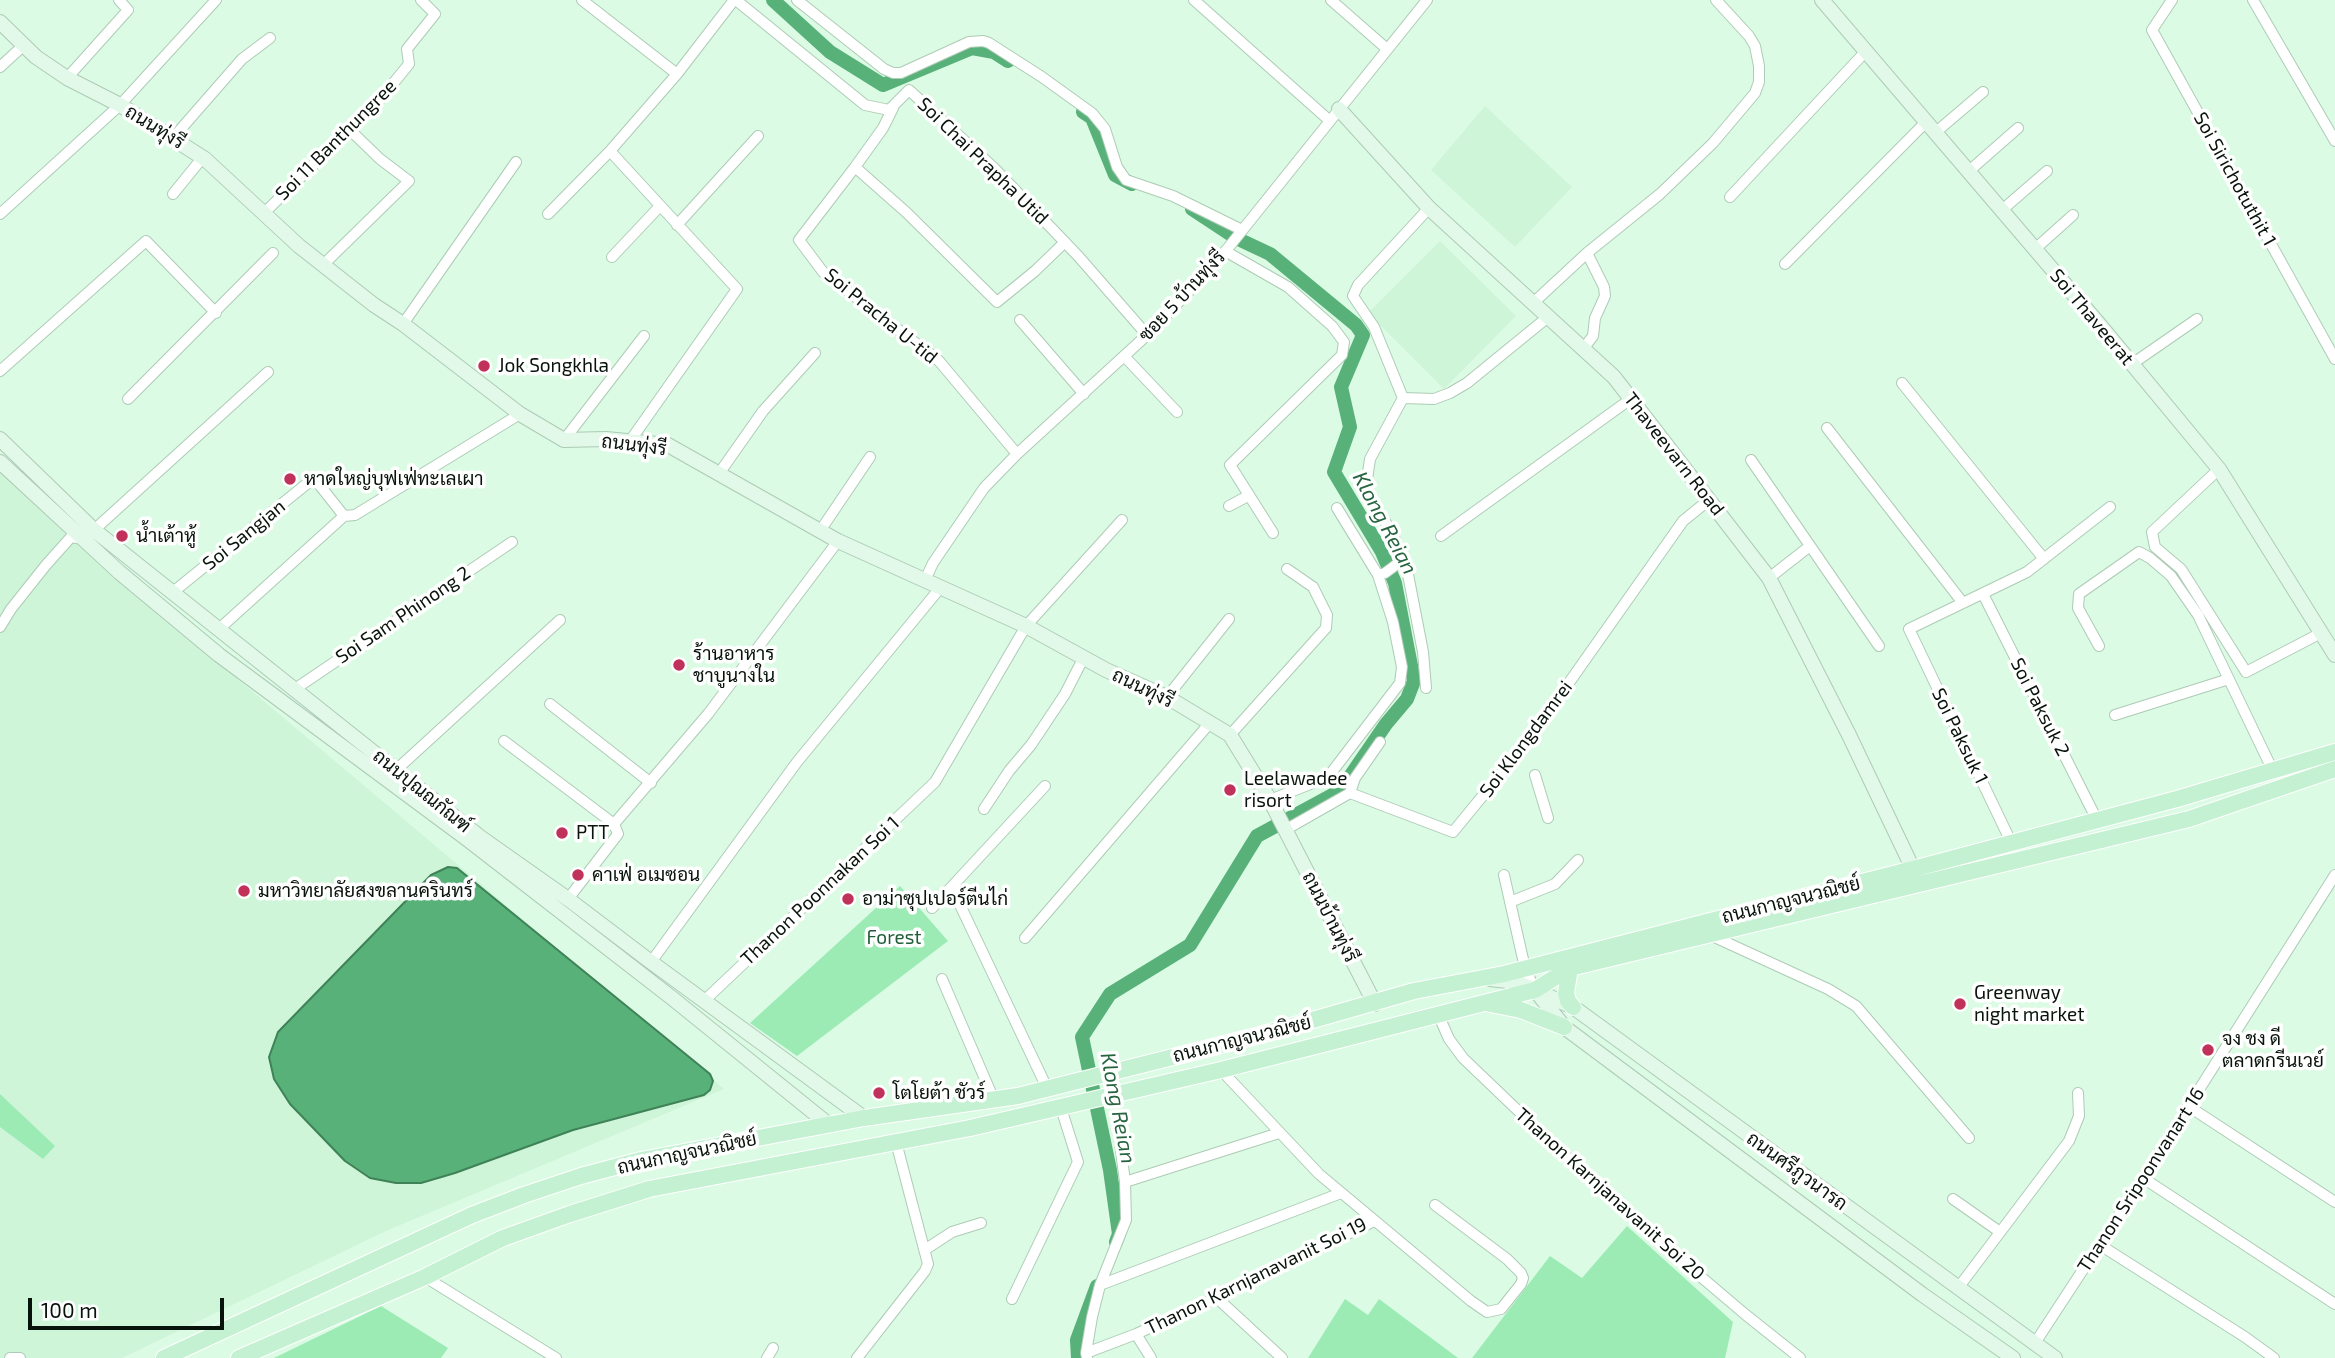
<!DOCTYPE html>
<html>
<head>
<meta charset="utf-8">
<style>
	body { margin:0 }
	#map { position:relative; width:2335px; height:1358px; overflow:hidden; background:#dcfbe4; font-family:"Exo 2",sans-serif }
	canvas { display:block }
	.scale { position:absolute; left:28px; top:1298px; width:196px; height:32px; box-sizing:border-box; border:4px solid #08130b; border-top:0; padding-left:9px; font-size:21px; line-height:24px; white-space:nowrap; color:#08130b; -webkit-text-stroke:5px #fff; paint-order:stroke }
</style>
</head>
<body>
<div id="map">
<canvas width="2335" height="1358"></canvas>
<div class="scale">100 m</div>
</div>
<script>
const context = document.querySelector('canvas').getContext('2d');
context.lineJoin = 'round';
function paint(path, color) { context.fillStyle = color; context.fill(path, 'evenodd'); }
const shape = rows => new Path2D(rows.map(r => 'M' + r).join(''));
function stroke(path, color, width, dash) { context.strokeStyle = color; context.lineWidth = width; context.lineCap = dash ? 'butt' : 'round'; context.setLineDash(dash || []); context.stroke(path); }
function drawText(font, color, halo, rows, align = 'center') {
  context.font = font + ' "Exo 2",Sarabun,sans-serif'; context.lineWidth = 7; context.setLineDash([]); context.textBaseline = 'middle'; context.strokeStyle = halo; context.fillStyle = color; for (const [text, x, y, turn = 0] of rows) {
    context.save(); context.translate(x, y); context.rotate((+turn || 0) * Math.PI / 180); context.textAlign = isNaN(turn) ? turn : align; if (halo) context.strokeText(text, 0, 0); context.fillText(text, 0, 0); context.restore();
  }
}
paint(shape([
	[1485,106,1572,187,1515,247,1431,170],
	[1440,241,1516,316,1444,389,1368,313],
	[0,467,42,508,253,692,724,1089,386,1231,122,1358,0,1358]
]), '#cef5d8');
paint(shape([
	[900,886,948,941,797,1056,750,1023],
	[0,1094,55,1146,43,1159,0,1127],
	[1627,1226,1733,1322,1725,1358,1472,1358,1550,1256,1582,1278],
	[1345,1299,1368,1315,1379,1299,1458,1358,1308,1358],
	[381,1306,448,1348,441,1358,274,1358]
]), '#9cebb5');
const water = shape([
	[448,867,457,868,710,1074,713,1081,710,1090,704,1095,573,1130,455,1173,421,1183,396,1183,370,1178,345,1161,290,1104,274,1079,269,1057,278,1032,431,875,448,867]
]);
paint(water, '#57b178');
stroke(water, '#3f8257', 2);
stroke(shape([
	[773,0,830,52,883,85,972,48,994,52,1008,61],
	[1083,112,1092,118,1115,175,1132,184],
	[1116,1242,1119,1234,1110,1170,1082,1037,1110,994,1190,945,1257,836,1340,791,1386,724,1407,699,1414,681,1395,583,1382,552,1334,472,1350,427,1341,387,1363,335,1356,325,1270,254,1236,238,1192,209],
	[1078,1358,1077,1340,1097,1286]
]), '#57b178', 14);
const street = shape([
	[582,0,677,74],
	[736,0,865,105,889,110,909,90,995,169,1079,257,1147,335],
	[797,0,884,69,893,73,901,73,969,42,983,41,989,43,1042,77,1092,113,1105,129,1117,167,1126,180,1173,196,1242,230],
	[1194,0,1330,121],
	[1331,0,1387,49],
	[2172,0,2152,30,2335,359],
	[2253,0,2335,141],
	[0,67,25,44],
	[67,78,128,10,119,0],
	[893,108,883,128,855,167,799,240,823,272,939,361,1017,454],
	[1936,132,1983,92],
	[173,138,242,59,270,38],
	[855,167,907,213,997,302,1035,271,1065,242],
	[1969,171,2018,128],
	[173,194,203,157],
	[1730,197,1866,51],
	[2002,210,2047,171],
	[264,213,378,102,409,64,407,49,435,14,421,0],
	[0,214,120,105,216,0],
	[548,214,610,151],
	[677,225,758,136],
	[2035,249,2073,215],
	[1225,251,1288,287,1332,326,1344,342,1342,355,1230,465,1273,533],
	[612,257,660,206],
	[324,264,409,181,380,159,350,130],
	[1785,264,1927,121],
	[1532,304,1587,253],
	[1020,320,1084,394],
	[403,324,516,162],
	[1583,349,1593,336,1595,318,1605,296,1604,287,1587,253,1660,194,1713,143,1755,93,1759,82,1759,66,1755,46,1749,36,1716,0],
	[1124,356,1177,412],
	[2132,364,2197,319],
	[0,371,146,241,216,313],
	[1902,383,2044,559],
	[1403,398,1434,399,1450,393,1467,383,1548,317],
	[128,399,273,253],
	[1827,428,1963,603],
	[564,440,644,336],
	[630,441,737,289,610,151,677,74,734,0],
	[1751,460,1879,646],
	[2219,469,2152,532,2155,547,2181,569,2246,672,2321,633],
	[718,475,763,411,815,353],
	[1229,506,1248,496],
	[344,516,355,515,520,414],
	[94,530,268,372],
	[820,531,870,457],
	[1441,536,1632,398],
	[1378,575,1385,573,1404,559],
	[1769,578,1810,546],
	[925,580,933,563,984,488,1017,454,1147,335,1216,263,1427,0],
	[173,592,314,478,344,516],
	[1983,594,2097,820],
	[0,627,11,609,46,565,71,537,83,539],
	[219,629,344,516],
	[2099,646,2078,608,2079,594,2139,552,2150,558,2171,576,2198,615,2273,771],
	[1426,688,1423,652,1406,564,1391,531,1368,495,1366,486,1370,459,1403,398,1374,327,1353,296,1358,285,1429,208],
	[295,689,512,542],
	[1167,697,1229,619],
	[550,704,651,783],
	[2115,715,2229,679],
	[1230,735,1326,628,1327,615,1313,587,1287,569],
	[504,741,614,824],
	[396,770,560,620],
	[1535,775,1548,818],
	[1350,793,1355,778,1380,742],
	[1270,800,1328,777,1400,683,1402,667,1393,622,1378,575,1337,508],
	[984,809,1009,771,1031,745,1065,694,1084,657],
	[1285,830,1350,793,1453,832,1530,738,1683,521,1710,499],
	[2011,842,1909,629,2027,572,2110,507],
	[1504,875,1525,968,1535,990],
	[952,888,1047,1088],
	[568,899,618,834,614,824,708,714,838,541],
	[1510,902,1555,884,1578,860],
	[932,908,1045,786],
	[1710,935,1828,989,1856,1006,1969,1138],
	[1025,938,1209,724],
	[651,962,797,762,941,587],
	[942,979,994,1100],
	[705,1000,935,782,1026,626,1122,520],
	[1438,1014,1449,1039,1463,1058,1557,1148,1648,1232,1746,1315,1800,1358],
	[1221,1070,1319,1174,1471,1301,1487,1312,1501,1309,1521,1284,1523,1278,1521,1273,1507,1259,1435,1205],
	[2188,1106,2335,1202],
	[1118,1127,1125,1182,1126,1220,1100,1285,1341,1193],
	[2143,1178,2335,1304],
	[1125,1182,1279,1133],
	[1953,1199,2000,1232],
	[2100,1245,2245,1337,2274,1358],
	[926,1249,952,1232,981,1223],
	[425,1277,556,1358],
	[1958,1288,2069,1141,2079,1116,2078,1093],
	[1217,1298,1282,1358],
	[1012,1299,1078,1162,1061,1108],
	[1136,1334,1151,1358],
	[2035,1343,2143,1178,2335,875],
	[1086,1353,1092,1317,1100,1285],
	[10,1358,20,1358],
	[767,1358,773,1348],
	[857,1358,925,1271,928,1264,896,1142],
	[1087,1358,1086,1353,1136,1334,1217,1298,1374,1221]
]);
const secondary = shape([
	[1822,0,2099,324,2219,469,2335,655],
	[0,22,36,57,67,78,120,105,205,159,299,246,374,305,403,324,520,414,564,440,606,439,668,445,838,541,1026,626,1106,670,1167,697,1230,735,1270,800,1375,1004],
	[1339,109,1429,208,1614,377,1769,578,1849,735,1913,869],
	[0,439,94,530,480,837,568,899,651,962,864,1118],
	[0,462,119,572,219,655,467,839,672,998,828,1124],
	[1490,979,1516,982,1573,1007,2055,1358],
	[1536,991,1564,1027,1923,1295,2013,1358]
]);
const primary = shape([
	[1570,968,1566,993,1568,1001,1573,1007],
	[1490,1004,1521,1010,1564,1027],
	[164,1358,472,1215,524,1195,581,1176,641,1160,864,1118,1018,1096,1260,1035,1414,991,1504,974,1913,869,2177,799,2335,752],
	[239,1358,425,1277,503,1238,570,1214,649,1189,970,1128,1221,1070,1535,990,1570,968,2189,819,2335,769]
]);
stroke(street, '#adcbb5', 12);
stroke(secondary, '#adcbb5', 16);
stroke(primary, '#fff', 18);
stroke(street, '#fff', 10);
stroke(secondary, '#e2f8e9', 14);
stroke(primary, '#c5f1d3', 16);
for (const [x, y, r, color] of [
	[484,366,7,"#c1325b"],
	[290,479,7,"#c1325b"],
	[122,536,7,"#c1325b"],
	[679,665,7,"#c1325b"],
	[1230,790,7,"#c1325b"],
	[562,833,7,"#c1325b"],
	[578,875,7,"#c1325b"],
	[244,891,7,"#c1325b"],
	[848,899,7,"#c1325b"],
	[1960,1004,7,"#c1325b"],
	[2208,1050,7,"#c1325b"],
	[879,1093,7,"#c1325b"]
]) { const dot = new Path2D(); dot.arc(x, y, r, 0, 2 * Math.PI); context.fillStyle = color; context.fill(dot); stroke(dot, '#fff', 2.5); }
drawText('19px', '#08130b', '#fff', [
	["ถนนทุ่งรี",155,127,32],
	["Soi 11 Banthungree",336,140,-45],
	["Soi Chai Prapha Utid",983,161,44],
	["Soi Sirichotuthit 1",2235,179,61],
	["ซอย 5 บ้านทุ่งรี",1182,296,-47],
	["Soi Pracha U-tid",881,316,39],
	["Soi Thaveerat",2092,317,50],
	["ถนนทุ่งรี",634,445,7],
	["Thaveevarn Road",1674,454,52],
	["Soi Sangjan",244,535,-39],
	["Soi Sam Phinong 2",403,615,-34],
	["ถนนทุ่งรี",1143,688,26],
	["Soi Paksuk 2",2040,707,63],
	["Soi Paksuk 1",1960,736,64],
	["Soi Klongdamrei",1526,739,-53],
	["ถนนปุณณกัณฑ์",422,791,39],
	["Thanon Poonnakan Soi 1",820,891,-43],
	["ถนนกาญจนวณิชย์",1791,900,-14],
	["ถนนบ้านทุ่งรี",1330,917,63],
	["ถนนกาญจนวณิชย์",1242,1039,-14],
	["ถนนกาญจนวณิชย์",687,1153,-12],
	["ถนนศรีภูวนารถ",1797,1171,36],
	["Thanon Sripoonvanart 16",2141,1180,-57],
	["Thanon Karnjanavanit Soi 20",1610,1194,42],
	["Thanon Karnjanavanit Soi 19",1256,1276,-26]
]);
drawText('19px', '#08130b', '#fff', [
	["Jok Songkhla",498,366],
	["หาดใหญ่บุฟเฟ่ทะเลเผา",304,479],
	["น้ำเต้าหู้",136,536],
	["ร้านอาหาร",693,654],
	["ชาบูนางใน",693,676],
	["Leelawadee",1244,779],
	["risort",1244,801],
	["PTT",576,833],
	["คาเฟ่ อเมซอน",592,875],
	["มหาวิทยาลัยสงขลานครินทร์",258,891],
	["อาม่าซุปเปอร์ตีนไก่",862,899],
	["Greenway",1974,993],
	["night market",1974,1015],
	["จง ชง ดี",2222,1039],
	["ตลาดกรีนเวย์",2222,1061],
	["โตโยต้า ชัวร์",893,1093]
], 'left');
drawText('19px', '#1e5e38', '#fff', [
	["Forest",894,938]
]);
drawText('italic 21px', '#26653f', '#fff', [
	["Klong Reian",1385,523,62],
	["Klong Reian",1118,1108,79]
]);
</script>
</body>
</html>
